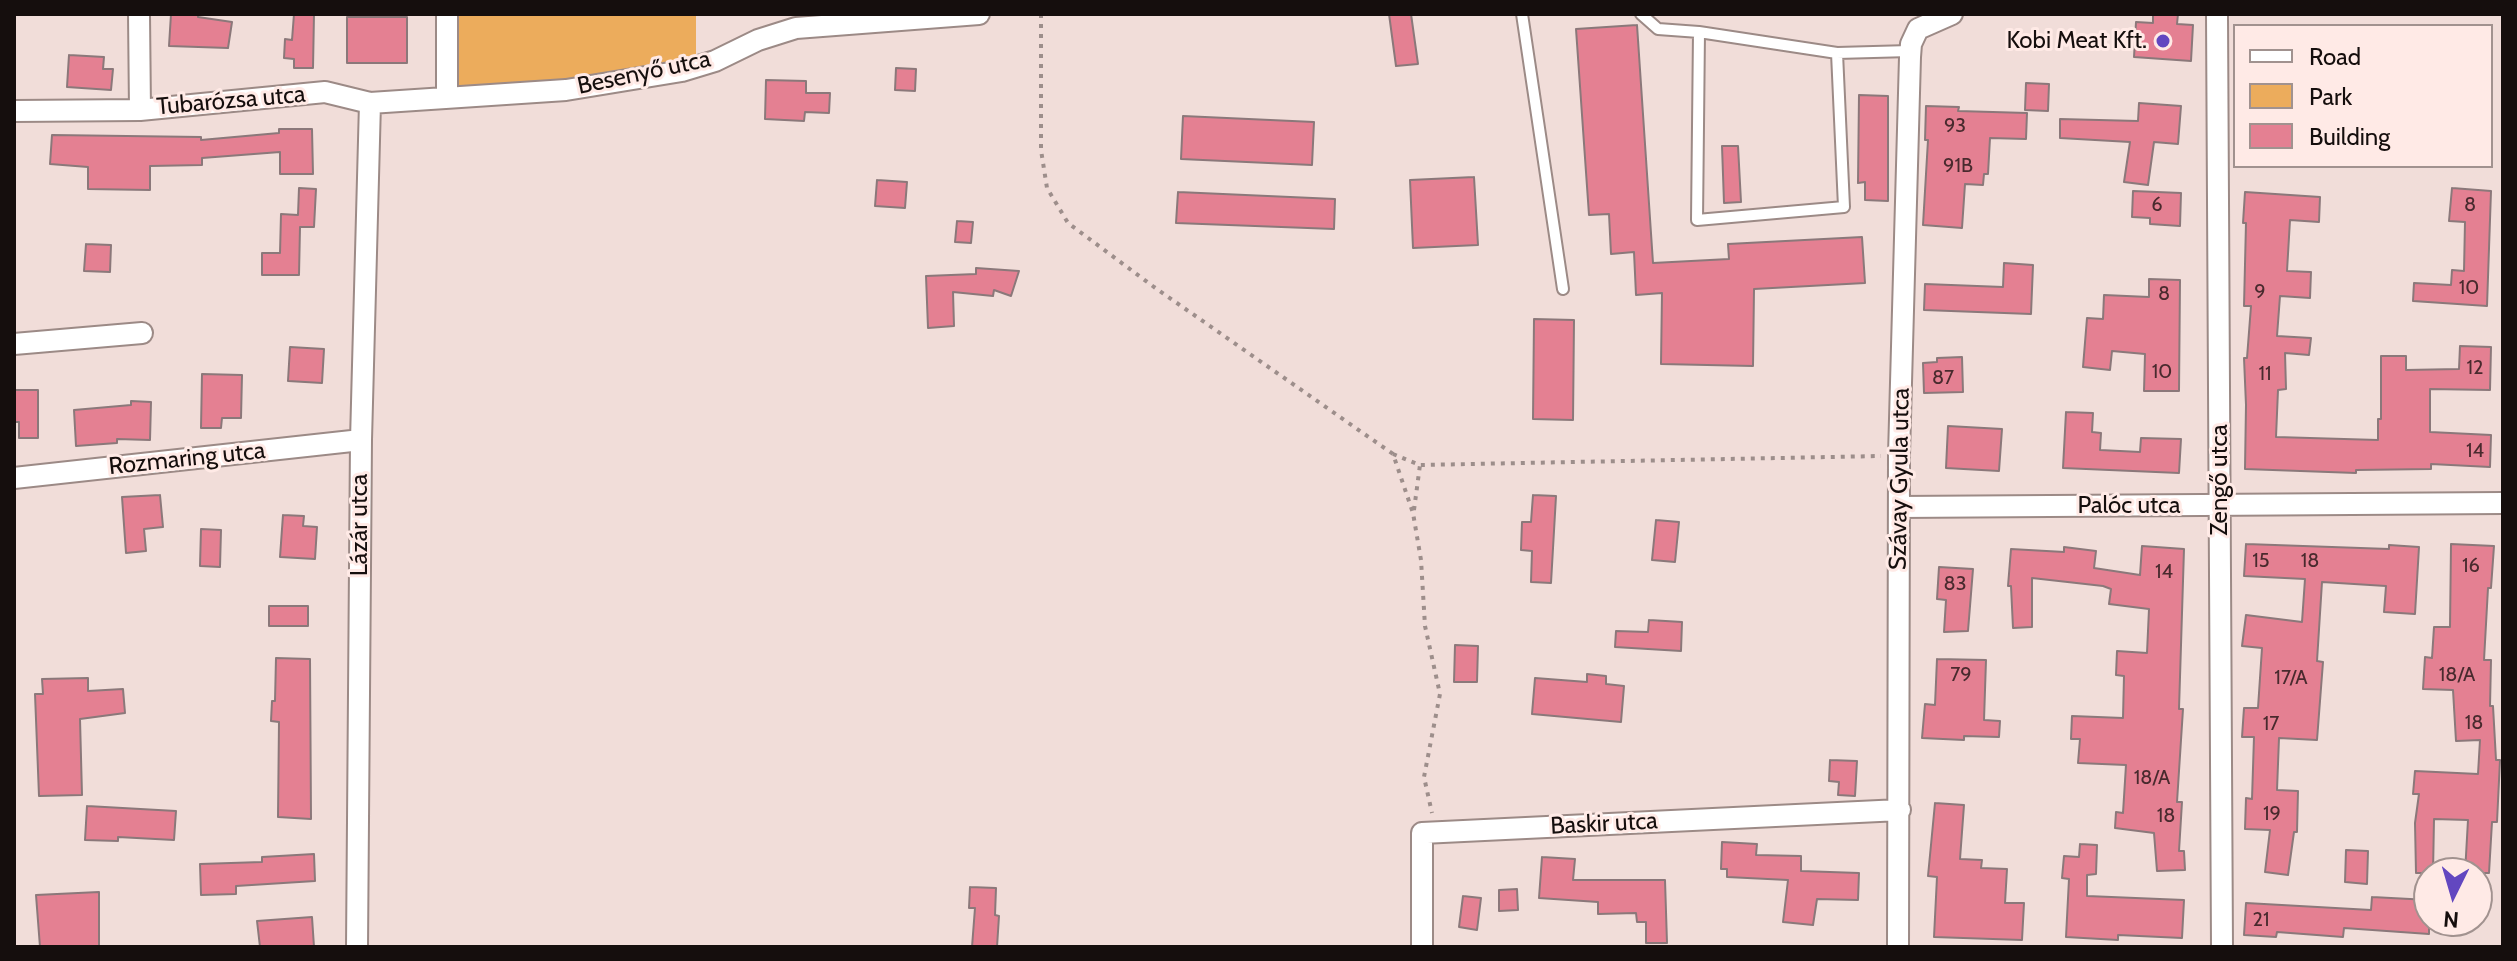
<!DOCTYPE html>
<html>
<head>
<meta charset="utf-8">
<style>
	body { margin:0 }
	#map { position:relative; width:2517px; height:961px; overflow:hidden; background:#f1ddd9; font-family:Cabin,sans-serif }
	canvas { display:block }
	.frame { position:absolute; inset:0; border:16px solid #150e0d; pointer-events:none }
	.legend { position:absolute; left:2233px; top:24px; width:260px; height:144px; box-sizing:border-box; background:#ffeae6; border:2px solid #a1928f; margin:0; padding:10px 14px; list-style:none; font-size:24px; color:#150e0d }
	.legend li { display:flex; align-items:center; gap:16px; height:40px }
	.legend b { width:40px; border:2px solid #a1928f }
	.north { position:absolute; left:2413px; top:857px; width:80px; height:80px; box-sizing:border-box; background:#ffeae6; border:2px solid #a1928f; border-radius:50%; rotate:185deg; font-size:22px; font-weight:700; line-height:32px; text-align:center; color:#150e0d }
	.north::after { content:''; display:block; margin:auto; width:28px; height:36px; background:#6247c0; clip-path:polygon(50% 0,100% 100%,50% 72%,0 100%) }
</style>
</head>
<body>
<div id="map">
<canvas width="2517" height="961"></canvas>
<div class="frame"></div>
<ul class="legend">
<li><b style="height:10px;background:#fff"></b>Road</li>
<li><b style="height:22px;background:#ecac5c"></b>Park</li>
<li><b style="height:22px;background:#e48092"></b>Building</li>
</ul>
<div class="north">N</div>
</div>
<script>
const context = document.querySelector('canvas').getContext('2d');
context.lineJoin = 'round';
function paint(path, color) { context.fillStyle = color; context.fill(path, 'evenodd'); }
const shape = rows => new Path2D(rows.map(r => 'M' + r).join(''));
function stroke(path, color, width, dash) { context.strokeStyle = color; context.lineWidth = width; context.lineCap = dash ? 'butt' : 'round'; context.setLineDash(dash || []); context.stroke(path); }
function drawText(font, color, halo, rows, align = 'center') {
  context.font = font + ' Cabin,sans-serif'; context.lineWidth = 6; context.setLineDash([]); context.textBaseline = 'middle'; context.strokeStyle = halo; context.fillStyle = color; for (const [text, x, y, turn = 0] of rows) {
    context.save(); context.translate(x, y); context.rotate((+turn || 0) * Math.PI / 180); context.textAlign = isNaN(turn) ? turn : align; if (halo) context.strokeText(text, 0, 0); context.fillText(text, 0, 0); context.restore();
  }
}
paint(shape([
	[452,14,696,14,696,74,452,87]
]), '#ecac5c');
const building = shape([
	[171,14,198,14,198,17,232,22,228,48,169,46,171,14],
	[294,14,314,14,313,68,294,68,294,59,284,58,285,39,292,40,294,14],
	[1389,14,1411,14,1418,64,1396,66,1389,14],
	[2153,14,2178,14,2177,24,2193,25,2191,61,2134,57,2136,22,2153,23,2153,14],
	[347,17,407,17,407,63,347,63,347,17],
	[1637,25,1653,263,1729,259,1728,244,1862,237,1865,283,1754,289,1753,366,1661,364,1662,293,1636,295,1634,252,1611,254,1609,214,1589,215,1576,29,1637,25],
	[69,55,104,57,103,69,113,69,111,90,67,87,69,55],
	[896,68,916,69,915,91,895,90,896,68],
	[766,80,806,81,806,93,830,93,829,113,805,112,804,121,765,119,766,80],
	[2026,83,2049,84,2048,111,2025,110,2026,83],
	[1859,95,1888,96,1888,201,1865,200,1865,182,1858,183,1859,95],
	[2139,103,2181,106,2178,144,2154,142,2148,185,2124,182,2130,142,2060,138,2060,119,2138,121,2139,103],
	[1926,106,1959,107,1958,111,2027,113,2026,139,1990,138,1988,174,1984,174,1983,185,1965,184,1962,228,1923,225,1928,140,1925,140,1926,106],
	[1183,116,1314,122,1312,165,1181,159,1183,116],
	[279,129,312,129,313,174,280,174,280,152,202,158,202,165,150,166,150,190,88,189,88,167,50,164,52,135,201,137,201,140,279,133,279,129],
	[1722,146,1738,146,1741,202,1724,203,1722,146],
	[1474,177,1478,245,1413,248,1410,180,1474,177],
	[877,180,907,182,905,208,875,206,877,180],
	[299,188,316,189,314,227,300,227,299,275,262,275,262,253,280,253,281,214,298,215,299,188],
	[2452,188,2491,191,2487,306,2413,301,2414,283,2451,285,2452,270,2464,271,2465,222,2449,221,2452,188],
	[2133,191,2181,193,2180,226,2150,224,2150,218,2132,217,2133,191],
	[1178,192,1335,199,1334,229,1176,223,1178,192],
	[2245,192,2320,197,2319,222,2290,220,2287,271,2311,272,2310,298,2280,296,2277,336,2311,338,2309,355,2285,353,2286,389,2278,390,2276,437,2378,440,2378,419,2381,419,2381,356,2406,356,2406,370,2459,369,2460,346,2491,347,2490,390,2430,389,2430,432,2491,435,2490,467,2431,464,2431,469,2356,470,2356,473,2245,469,2246,405,2244,358,2247,358,2251,306,2244,306,2246,223,2243,223,2245,192],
	[957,221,973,222,971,243,955,242,957,221],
	[86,244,111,245,110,272,84,271,86,244],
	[2004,263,2033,265,2031,314,1924,310,1925,284,2003,287,2004,263],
	[976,268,1019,271,1011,296,994,290,993,296,953,292,954,326,928,328,926,276,976,274,976,268],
	[2149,279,2180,280,2179,391,2144,391,2145,354,2112,351,2110,370,2083,367,2087,318,2103,319,2104,295,2149,297,2149,279],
	[1534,319,1574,320,1573,420,1533,419,1534,319],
	[290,347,324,349,322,383,288,381,290,347],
	[1962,357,1963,392,1924,393,1923,363,1937,362,1937,358,1962,357],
	[202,374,242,375,241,418,222,418,221,428,201,428,202,374],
	[14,390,38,390,38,438,19,438,19,422,14,422,14,390],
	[131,401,151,402,150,440,117,439,117,443,76,446,74,410,131,405,131,401],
	[2066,412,2093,413,2092,432,2101,433,2100,450,2140,452,2141,438,2181,439,2179,473,2063,468,2066,412],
	[1948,426,2002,429,1999,471,1946,468,1948,426],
	[160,495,163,527,144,529,146,551,126,553,122,497,160,495],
	[1533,495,1556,496,1551,583,1531,582,1532,551,1521,550,1522,522,1531,522,1533,495],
	[283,515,304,516,303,526,317,527,315,559,280,557,283,515],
	[1656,520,1679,522,1675,562,1652,560,1656,520],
	[201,529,221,530,220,567,200,566,201,529],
	[2246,544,2389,549,2389,545,2419,547,2415,614,2384,612,2386,586,2322,582,2317,661,2323,662,2317,740,2279,738,2277,790,2298,791,2297,832,2294,832,2288,875,2265,872,2270,830,2245,829,2246,798,2252,799,2254,737,2242,737,2244,708,2258,708,2262,648,2242,646,2246,615,2302,622,2305,579,2244,576,2246,544],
	[2451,544,2494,546,2491,588,2488,588,2484,660,2491,660,2490,706,2493,706,2496,760,2500,760,2497,822,2492,822,2489,873,2465,873,2468,820,2434,819,2433,873,2416,873,2415,823,2419,794,2413,794,2415,771,2478,774,2480,740,2456,741,2453,690,2423,689,2425,657,2432,658,2434,627,2450,627,2451,544],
	[2142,546,2184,549,2179,709,2183,709,2177,802,2182,802,2179,851,2184,851,2185,870,2157,871,2154,833,2115,828,2116,812,2123,813,2126,765,2078,763,2080,739,2071,739,2072,716,2123,718,2124,676,2116,675,2117,651,2147,653,2149,609,2109,604,2111,589,2103,586,2032,578,2032,627,2013,628,2011,586,2008,586,2011,549,2064,552,2064,547,2096,551,2094,568,2140,575,2142,546],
	[1939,567,1973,569,1968,631,1944,632,1946,600,1937,599,1939,567],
	[269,606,308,606,308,626,269,626,269,606],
	[1649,620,1682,622,1681,651,1615,647,1616,631,1648,632,1649,620],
	[1455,645,1478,646,1477,682,1454,682,1455,645],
	[276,658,310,659,311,819,278,817,279,722,271,721,272,701,275,701,276,658],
	[1937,659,1986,660,1984,720,2000,721,1999,737,1964,736,1964,740,1922,738,1925,704,1935,705,1937,659],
	[1587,674,1606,676,1606,684,1624,686,1621,722,1532,714,1535,678,1587,682,1587,674],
	[88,678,88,691,123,689,125,713,80,719,82,795,39,796,35,694,43,694,42,679,88,678],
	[1830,760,1857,761,1855,796,1838,795,1839,782,1829,781,1830,760],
	[1935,803,1964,805,1960,859,1982,860,1981,868,2007,869,2005,903,2024,903,2022,940,1934,937,1937,877,1928,876,1935,803],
	[87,806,176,811,174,840,118,837,118,841,85,840,87,806],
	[1722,842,1757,844,1756,855,1801,856,1801,871,1859,873,1858,900,1817,899,1813,925,1783,922,1788,880,1727,877,1727,869,1721,869,1722,842],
	[2080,844,2097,845,2096,874,2087,875,2087,896,2184,900,2182,938,2118,935,2118,940,2066,937,2069,879,2062,878,2064,856,2079,857,2080,844],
	[2346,850,2368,851,2367,884,2345,882,2346,850],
	[314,854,315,881,236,886,236,894,201,895,200,864,262,862,262,857,314,854],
	[1542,857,1575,859,1573,880,1665,880,1667,943,1646,943,1646,922,1637,922,1636,913,1598,914,1598,902,1539,898,1542,857],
	[970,887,996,888,995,915,999,916,997,947,972,947,975,908,969,908,970,887],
	[1517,889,1518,910,1499,911,1499,890,1517,889],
	[99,892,99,947,40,947,36,895,99,892],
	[1463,896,1481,898,1477,930,1459,927,1463,896],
	[2372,897,2429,900,2429,934,2344,928,2343,937,2277,932,2276,937,2244,935,2246,903,2371,910,2372,897],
	[312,917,314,947,260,947,257,921,312,917]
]);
paint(building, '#e48092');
stroke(building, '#8b787a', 2);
const service = shape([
	[1522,14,1563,289],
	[1641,14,1658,29,1699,32,1837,53,1910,51],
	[1699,32,1697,220,1844,207,1837,53]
]);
const minor = shape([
	[139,14,140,110],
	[2217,14,2222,947],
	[1918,29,1952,14],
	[447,98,447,14],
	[14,111,140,110,325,92,370,103,566,90,682,71,715,61,758,40,796,28,979,14],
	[14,344,142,333],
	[14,478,361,440],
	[1899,507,2503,503],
	[357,947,361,440,370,103],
	[1422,947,1422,833,1900,810],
	[1898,947,1899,455,1910,57,1911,44,1918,29]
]);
stroke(service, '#9c8a86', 14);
stroke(minor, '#9c8a86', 24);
stroke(shape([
	[1041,14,1041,150,1047,188,1068,223,1154,287,1393,454,1413,513,1421,560,1425,626,1440,694,1424,777,1432,813],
	[1393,454,1420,465,1881,456],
	[1414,510,1420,465]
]), '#9d8e8b', 4, [4, 6]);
stroke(service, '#fff', 10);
stroke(minor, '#fff', 20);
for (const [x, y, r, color] of [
	[2163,41,8,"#6247c0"]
]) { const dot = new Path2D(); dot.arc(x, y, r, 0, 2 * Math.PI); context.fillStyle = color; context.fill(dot); stroke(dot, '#ffeae6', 3); }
drawText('20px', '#492a2e', null, [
	["93",1955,126],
	["91B",1958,166],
	["6",2157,205],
	["8",2470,205],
	["10",2469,288],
	["9",2260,292],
	["8",2164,294],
	["12",2475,368],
	["10",2162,372],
	["11",2265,374],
	["87",1943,378],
	["14",2475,451],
	["15",2261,561],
	["18",2310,561],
	["16",2471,566],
	["14",2164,572],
	["83",1955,584],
	["79",1961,675],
	["18/A",2457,675],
	["17/A",2291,678],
	["18",2474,723],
	["17",2271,724],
	["18/A",2152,778],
	["19",2272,814],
	["18",2166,816],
	["21",2261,920]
]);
drawText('24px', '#150e0d', '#ffeae6', [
	["Kobi Meat Kft.",2147,41]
], 'right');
drawText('24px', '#150e0d', '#ffeae6', [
	["Besenyő utca",644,73,-12],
	["Tubarózsa utca",231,101,-5],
	["Rozmaring utca",187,459,-6],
	["Szávay Gyula utca",1900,479,-89],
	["Zengő utca",2220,480,-90],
	["Palóc utca",2129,506],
	["Lázár utca",360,525,-90],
	["Baskir utca",1604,824,-3]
]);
</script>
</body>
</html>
